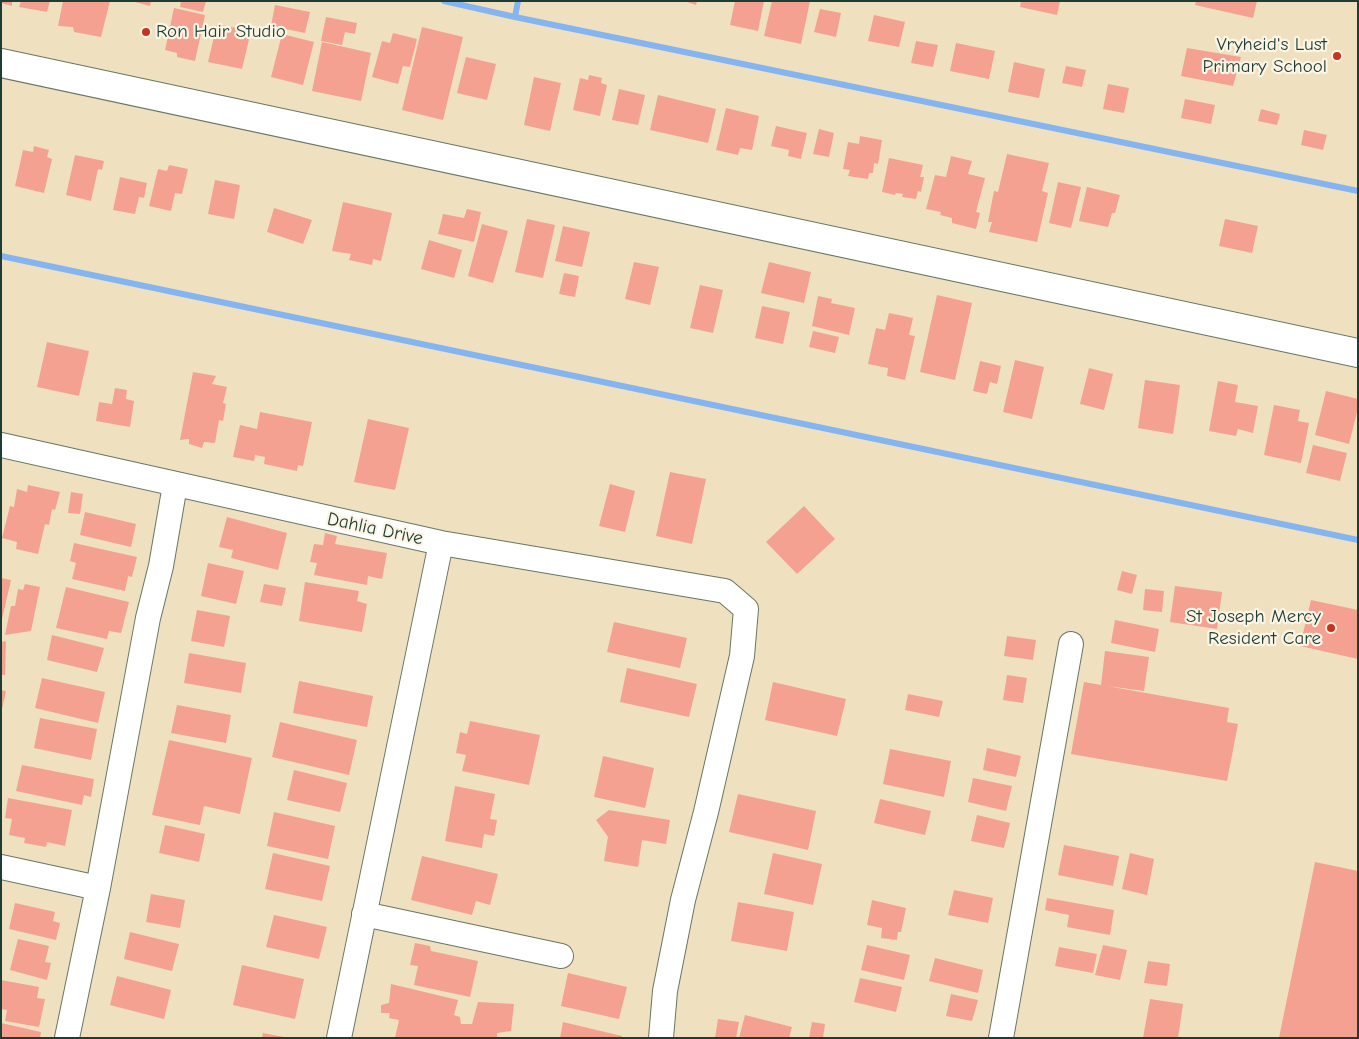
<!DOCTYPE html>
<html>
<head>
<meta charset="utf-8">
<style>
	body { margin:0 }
	#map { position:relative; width:1359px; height:1039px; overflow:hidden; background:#efe1c0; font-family:"Comic Neue",sans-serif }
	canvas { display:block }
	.frame { position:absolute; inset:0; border:2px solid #1f3d34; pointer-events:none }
</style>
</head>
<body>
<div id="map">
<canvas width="1359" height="1039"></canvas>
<div class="frame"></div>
</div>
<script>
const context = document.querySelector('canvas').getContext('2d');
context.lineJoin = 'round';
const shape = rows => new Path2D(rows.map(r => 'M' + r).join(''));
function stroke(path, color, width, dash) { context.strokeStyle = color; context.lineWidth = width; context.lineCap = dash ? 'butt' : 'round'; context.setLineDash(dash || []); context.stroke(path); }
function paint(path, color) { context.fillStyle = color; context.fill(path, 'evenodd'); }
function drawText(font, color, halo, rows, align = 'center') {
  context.font = font + ' "Comic Neue",sans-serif'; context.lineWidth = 4.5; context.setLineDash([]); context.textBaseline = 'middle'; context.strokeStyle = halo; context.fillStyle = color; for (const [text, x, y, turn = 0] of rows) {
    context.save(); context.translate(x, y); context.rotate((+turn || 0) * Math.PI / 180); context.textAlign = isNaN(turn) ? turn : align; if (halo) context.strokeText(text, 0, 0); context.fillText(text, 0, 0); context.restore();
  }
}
stroke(shape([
	[444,1,515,17,1358,191],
	[515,17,518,1],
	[1,256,1358,540]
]), '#84b5f0', 6);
paint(shape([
	[1,1,12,1,12,6,1,3],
	[21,1,50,1,47,12,19,7],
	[63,1,110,1,101,37,74,32,73,27,58,26],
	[131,1,151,1,150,6],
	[181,1,206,1,203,12,180,7],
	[684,1,697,1,696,5],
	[735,1,764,1,758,31,730,25],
	[772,1,810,1,801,44,764,36],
	[1021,1,1060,1,1057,15,1020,7],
	[1196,1,1257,1,1253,18,1195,5],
	[275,5,310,12,305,33,271,26],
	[174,8,205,15,195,61,177,57,177,53,165,50],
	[820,9,841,13,836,37,814,32],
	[874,15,905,22,899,47,868,41],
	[326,17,357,23,355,34,345,32,342,45,321,41],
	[217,24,251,31,242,69,208,62],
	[422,27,463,37,443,120,402,110],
	[393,33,417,39,410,67,403,66,398,84,372,77,382,41,390,43],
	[282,34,314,42,303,85,271,77],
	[916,41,938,45,933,67,911,63],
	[322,42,371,53,361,101,312,91],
	[956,43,995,51,989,79,950,71],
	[1187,48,1241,57,1233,86,1181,76],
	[466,57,496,64,487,100,457,93],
	[1014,62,1045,69,1039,98,1008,92],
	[1066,66,1086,70,1082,87,1062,83],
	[589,75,602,78,601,83,607,85,600,116,573,110,580,78,588,80],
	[534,77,561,83,550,131,524,125],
	[1108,84,1129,88,1124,113,1103,109],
	[619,89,645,95,638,125,612,120],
	[658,95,716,109,708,143,650,130],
	[1185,99,1215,105,1211,124,1181,118],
	[726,108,759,116,752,150,740,148,738,155,716,150],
	[1261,109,1280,114,1277,125,1258,121],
	[776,126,807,133,801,159,788,156,789,150,771,146],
	[819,129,834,133,829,157,813,154],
	[1304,130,1327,135,1323,150,1301,145],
	[860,136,882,140,878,164,874,163,873,173,869,173,868,179,848,176,850,170,843,169,848,142,859,144],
	[34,146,49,150,47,157,52,159,44,193,15,186,23,150,33,152],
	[1007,154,1049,163,1042,191,1048,193,1037,242,989,232,992,222,988,222,994,191,998,192],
	[75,155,104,161,102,170,98,169,91,201,66,195],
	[951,156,972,161,968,174,985,178,976,212,980,213,976,229,952,223,952,218,940,215,941,212,926,209,935,175,946,177],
	[889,158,923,165,920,177,924,177,921,192,918,191,916,199,902,197,903,194,896,193,895,195,882,192],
	[169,165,188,169,182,194,175,193,171,211,149,206,158,169,167,171],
	[120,177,147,183,144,198,139,197,135,214,113,210],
	[215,180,240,185,234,219,208,214],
	[1058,182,1081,187,1071,228,1049,223],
	[1087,187,1120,195,1115,213,1112,213,1108,227,1079,221],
	[343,202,392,213,381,261,373,259,372,265,349,260,351,254,332,251],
	[274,208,312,220,303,244,267,232],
	[467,209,481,212,474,242,438,234,443,214,464,218],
	[527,219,555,225,543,278,515,272],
	[1225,219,1258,226,1252,253,1219,246],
	[482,224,508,231,493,283,468,276],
	[563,226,590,232,582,267,555,261],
	[429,240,462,250,454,278,421,269],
	[634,262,659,267,650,305,625,299],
	[769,262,811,272,804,303,761,293],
	[564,273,579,276,575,297,559,294],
	[700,285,723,290,713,333,690,328],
	[937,295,972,303,955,380,920,372],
	[818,296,832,299,831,303,855,308,849,335,812,326],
	[762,306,790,312,783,344,755,338],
	[889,313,913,318,909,335,915,336,905,380,887,376,888,368,868,364,876,328,885,330],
	[813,331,839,337,835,353,809,347],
	[47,342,89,351,79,396,37,387],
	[1015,360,1044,367,1032,419,1003,412],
	[980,361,1001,366,997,384,990,382,987,394,973,391],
	[1089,368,1113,374,1104,410,1080,404],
	[193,372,216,376,212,384,227,387,223,403,226,404,223,421,219,420,215,443,204,442,202,448,189,444,189,439,180,440],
	[1145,380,1180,385,1173,434,1138,428],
	[1218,381,1238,385,1235,402,1258,406,1253,433,1238,429,1236,436,1209,431],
	[115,388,127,390,126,399,134,401,130,427,96,421,99,402,112,404],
	[1326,391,1358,399,1358,408,1349,444,1315,435],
	[1274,405,1300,410,1298,421,1309,423,1301,463,1264,455],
	[260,412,312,422,303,466,298,465,297,471,264,464,265,457,255,455,254,461,233,457,240,425,257,429],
	[368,419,409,428,395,490,354,482],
	[1313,445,1347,453,1340,481,1306,473],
	[670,472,706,479,692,544,656,536],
	[610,484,635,491,625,532,599,526],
	[28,485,60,492,55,510,52,509,49,525,45,524,38,554,16,549,17,542,2,538,10,506,14,507,17,489,27,492],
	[71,492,83,494,80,514,68,513],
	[804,506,835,539,797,574,766,542],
	[85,512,136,524,131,547,80,535],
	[227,517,287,533,278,570,231,558,233,550,219,547],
	[325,533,337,536,335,544,387,553,382,579,368,576,367,585,314,575,317,563,310,562,314,544,323,545],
	[74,543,137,557,132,577,128,576,125,591,72,579,76,563,70,561],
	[208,563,244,571,236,604,201,596],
	[1122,571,1137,575,1132,594,1117,590],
	[1,578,11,580,2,619,1,619],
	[305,582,359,591,357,601,367,604,362,632,299,621],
	[25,584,40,587,31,631,5,635,11,606,15,606,18,589,23,590],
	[264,584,286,588,282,606,260,602],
	[1175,586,1222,592,1217,629,1170,622],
	[66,587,129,602,121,633,109,631,107,639,56,628],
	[1145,589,1164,591,1162,612,1143,610],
	[1311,600,1358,610,1358,659,1300,646],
	[197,610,230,616,224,647,191,641],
	[1115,620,1159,629,1155,652,1111,643],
	[614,622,687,638,680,668,607,652],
	[52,635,104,648,97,672,47,660],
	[1007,636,1036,640,1033,660,1004,656],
	[6,641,5,675,1,675,1,642],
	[1105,651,1149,657,1144,691,1107,686,1229,708,1227,722,1238,724,1227,781,1071,754,1084,682,1101,685],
	[189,653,246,663,241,693,184,683],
	[627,668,697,684,689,717,620,702],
	[1007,675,1027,678,1023,703,1003,700],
	[42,678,105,692,98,723,35,708],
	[299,681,373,696,367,727,293,713],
	[773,682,846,699,837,736,765,720],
	[1,690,6,691,2,709,1,709],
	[908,694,943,701,939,717,905,710],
	[177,705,231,715,226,743,171,733],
	[40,718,97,729,91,760,34,748],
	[470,721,540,735,529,785,462,771,466,755,456,753,460,732,467,734],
	[280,722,357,740,349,775,272,757],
	[169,740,252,758,240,814,204,806,200,825,152,815],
	[987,748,1021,756,1016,777,983,770],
	[890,749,951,761,944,797,883,784],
	[603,756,654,768,645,808,594,797],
	[22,765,94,779,91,797,84,795,82,805,16,791],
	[294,770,347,783,340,812,287,800],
	[973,778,1012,786,1006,811,968,802],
	[455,786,495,794,490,819,497,820,494,836,484,834,482,848,445,841],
	[738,794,816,811,808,850,729,832],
	[8,798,72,810,65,846,47,842,46,847,24,843,25,838,9,835,12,819,5,818],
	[880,799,931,811,925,835,874,823],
	[609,810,670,820,666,844,642,840,638,867,604,861,608,837,596,820],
	[274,812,335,826,328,859,267,846],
	[977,815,1010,823,1004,848,971,841],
	[165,825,205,834,199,862,159,853],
	[1064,845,1119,856,1113,886,1058,875],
	[273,853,330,866,322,901,265,889],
	[773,853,822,864,813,905,764,894],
	[1130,853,1154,859,1147,895,1122,889],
	[422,856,498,874,490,905,476,901,472,915,411,900],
	[1315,862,1358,871,1358,1038,1279,1038],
	[954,890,993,898,988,923,948,915],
	[151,894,185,900,180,928,146,922],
	[1047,898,1114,910,1110,935,1067,927,1069,915,1045,910],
	[872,900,906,908,901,932,898,932,897,940,881,938,882,928,867,925],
	[738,902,794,912,787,951,731,941],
	[15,903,55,912,53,921,60,923,56,940,9,929],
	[274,915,327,927,319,959,266,947],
	[130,932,179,944,172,971,124,959],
	[18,939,49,946,45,962,51,963,47,980,10,970],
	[415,943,430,946,431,951,478,961,470,997,414,985,418,966,410,965],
	[867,945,910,955,904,980,861,970],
	[1103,945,1127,950,1120,980,1095,975],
	[1059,947,1097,954,1093,973,1055,966],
	[935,958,983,970,978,993,929,981],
	[1148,961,1170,964,1167,986,1144,983],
	[242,965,304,979,295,1019,233,1005],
	[568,973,627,987,619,1019,561,1006],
	[117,976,171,990,164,1019,110,1005],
	[860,978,902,987,896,1012,854,1002],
	[1,980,39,987,37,998,45,999,39,1027,5,1021,7,1010,1,1009],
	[391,984,458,1000,454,1015,460,1017,461,1024,472,1024,478,1002,514,1004,511,1031,497,1033,497,1038,395,1038,399,1020,389,1018,390,1013,381,1013,381,1005,389,1003],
	[951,994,978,1000,972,1021,946,1016],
	[1150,999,1183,1004,1178,1038,1143,1038],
	[745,1015,792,1027,789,1038,739,1038],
	[718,1019,739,1022,736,1038,715,1038],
	[563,1022,622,1036,621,1038,560,1038],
	[812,1022,825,1024,823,1038,809,1038],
	[1,1023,41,1032,40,1038,1,1038],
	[263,1033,284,1037,284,1038,262,1038]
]), '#f4a191');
const minor = shape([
	[1,445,441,543,725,591,746,609,742,656,706,812,683,900,665,991,661,1038],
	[1,867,98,888],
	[364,914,561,956],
	[67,1038,98,888,148,618,161,566,175,485],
	[339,1038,441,543],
	[1001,1038,1071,644]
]);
const secondary = shape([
	[1,63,1358,353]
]);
stroke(minor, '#687665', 26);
stroke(secondary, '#687665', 30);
stroke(minor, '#fff', 24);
stroke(secondary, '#fff', 28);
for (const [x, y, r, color] of [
	[146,32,5,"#c8321e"],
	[1337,56,5,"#c8321e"],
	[1331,628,5,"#c8321e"]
]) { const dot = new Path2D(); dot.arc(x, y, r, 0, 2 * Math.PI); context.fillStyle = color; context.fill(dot); stroke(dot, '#fcf5e5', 2); }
drawText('19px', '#1f3d34', '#fcf5e5', [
	["Ron Hair Studio",156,32,"left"],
	["Vryheid's Lust",1327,45],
	["Primary School",1327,67],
	["St Joseph Mercy",1321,617],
	["Resident Care",1321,639]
], 'right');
drawText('19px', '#1f3d34', '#fcf5e5', [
	["Dahlia Drive",375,529,12]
]);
</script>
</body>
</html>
